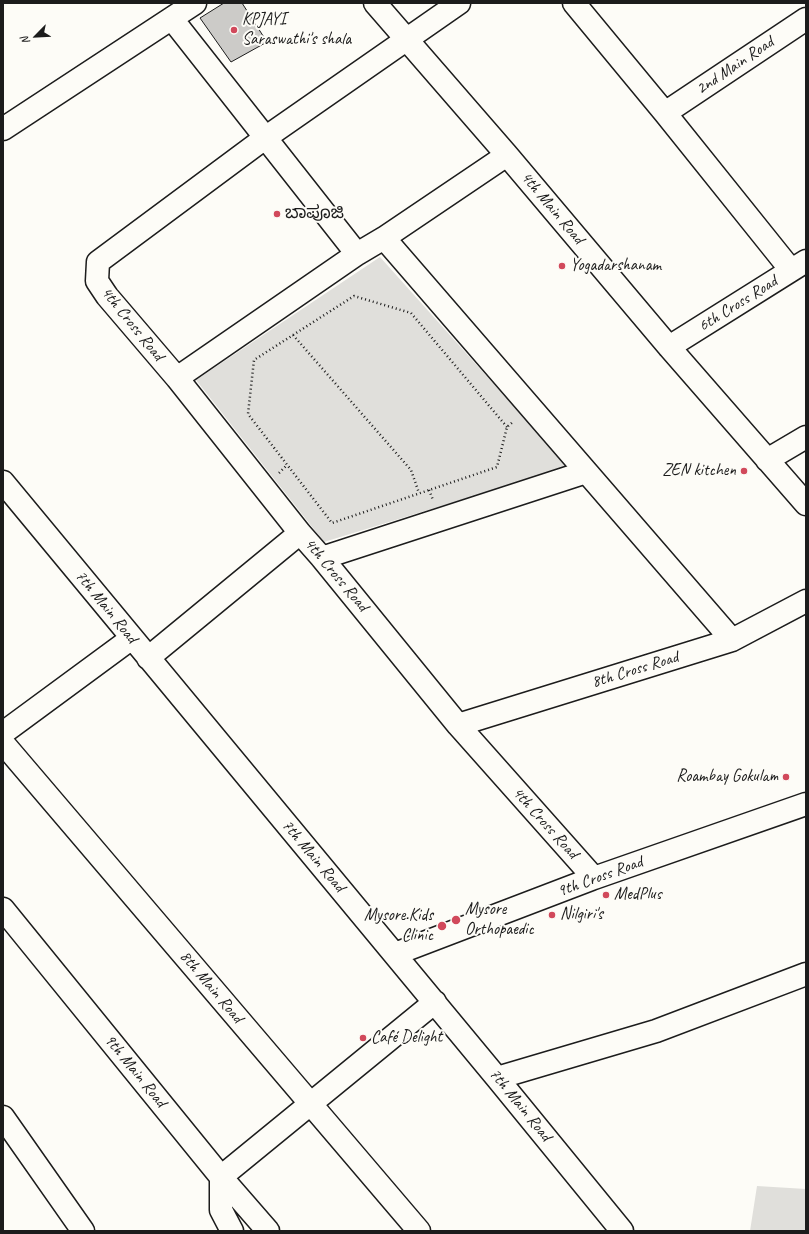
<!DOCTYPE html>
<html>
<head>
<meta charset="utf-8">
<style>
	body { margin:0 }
	#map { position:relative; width:809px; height:1234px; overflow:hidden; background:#fdfcf7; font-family:Caveat,sans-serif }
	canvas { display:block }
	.frame { position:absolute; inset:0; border:4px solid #1c1c1c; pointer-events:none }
	.north { position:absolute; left:16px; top:16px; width:40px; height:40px; -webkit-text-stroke:3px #fdfcf7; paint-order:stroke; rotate:246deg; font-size:11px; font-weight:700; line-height:16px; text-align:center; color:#1c1c1c }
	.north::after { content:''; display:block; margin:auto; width:14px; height:18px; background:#1c1c1c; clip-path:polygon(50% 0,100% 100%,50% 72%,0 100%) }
</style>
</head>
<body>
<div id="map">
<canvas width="809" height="1234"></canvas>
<div class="frame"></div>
<div class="north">N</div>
</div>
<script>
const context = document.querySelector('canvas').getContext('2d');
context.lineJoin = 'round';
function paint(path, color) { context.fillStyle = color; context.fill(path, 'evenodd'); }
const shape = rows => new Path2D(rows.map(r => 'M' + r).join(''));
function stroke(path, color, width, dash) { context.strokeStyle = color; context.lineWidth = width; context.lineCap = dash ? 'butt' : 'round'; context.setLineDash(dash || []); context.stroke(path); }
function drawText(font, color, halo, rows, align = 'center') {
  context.font = font + ' Caveat,"Noto Sans Kannada",sans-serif'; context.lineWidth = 4; context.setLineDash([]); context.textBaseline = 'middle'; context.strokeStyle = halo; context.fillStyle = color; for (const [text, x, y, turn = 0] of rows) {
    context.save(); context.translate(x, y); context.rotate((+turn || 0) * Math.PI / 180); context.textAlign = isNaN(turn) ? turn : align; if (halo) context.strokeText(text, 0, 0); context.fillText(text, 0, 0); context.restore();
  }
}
paint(shape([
	[380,257,568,467,324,542,196,380],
	[757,1186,806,1189,806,1231,750,1231]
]), '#e0dfdb');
const building = shape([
	[224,3,242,3,267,42,231,62,200,18,224,3]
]);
paint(building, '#cccbc8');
stroke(building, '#1c1c1c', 1);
const minor = shape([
	[375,3,507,155,669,347,806,504],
	[459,3,265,138,98,262,97,281,107,296,177,378,300,533,322,558,458,725,594,878],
	[574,3,665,113,791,270],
	[172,19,357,254],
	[665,113,806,19],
	[3,129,195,3],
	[384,238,732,640],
	[669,347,806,261],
	[177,378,357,254,384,238,507,155],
	[767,460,806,437],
	[3,482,497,1078,622,1231],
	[322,558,586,472],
	[148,658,300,533],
	[458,725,732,640,806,601],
	[3,733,132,638],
	[3,743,419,1231],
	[3,909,221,1177,268,1231],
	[395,954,594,878,806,804],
	[497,1078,656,1031,806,974],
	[3,1117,83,1231],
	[232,1231,221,1210,221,1177,435,1002]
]);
stroke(minor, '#1c1c1c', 25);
stroke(shape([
	[293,335,411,470,419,493],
	[507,427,411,313,354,296,254,360,248,414,332,523,497,467,507,427,514,421],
	[279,473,287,465],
	[429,490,433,500]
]), '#1c1c1c', 2.5, [1, 3]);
stroke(minor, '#fdfcf7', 22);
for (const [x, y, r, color] of [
	[234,30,4,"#d1495b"],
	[277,214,4,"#d1495b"],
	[562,266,4,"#d1495b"],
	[744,471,4,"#d1495b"],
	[786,777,4,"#d1495b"],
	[606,895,4,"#d1495b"],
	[552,915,4,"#d1495b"],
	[456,920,5,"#d1495b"],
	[442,926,5,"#d1495b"],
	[363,1038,4,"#d1495b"]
]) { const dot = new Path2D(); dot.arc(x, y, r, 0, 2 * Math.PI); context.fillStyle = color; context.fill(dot); stroke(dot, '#fdfcf7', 1.5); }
drawText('17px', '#1c1c1c', '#fdfcf7', [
	["KPJAYI",242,20],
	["Saraswathi's shala",242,40],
	["ಬಾಪೂಜಿ",285,214],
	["Yogadarshanam",570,266],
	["ZEN kitchen",736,471,"right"],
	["Roambay Gokulam",778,777,"right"],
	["MedPlus",614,895],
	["Mysore",465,910],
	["Orthopaedic",465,930],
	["Nilgiri's",560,915],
	["Mysore.Kids",433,916,"right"],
	["Clinic",433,936,"right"],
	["Café Delight",371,1038]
], 'left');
drawText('17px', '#1c1c1c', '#fdfcf7', [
	["2nd Main Road",735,66,-34],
	["4th Main Road",552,208,50],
	["6th Cross Road",738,304,-32],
	["4th Cross Road",132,324,51],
	["4th Cross Road",336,575,50],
	["7th Main Road",106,607,51],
	["8th Cross Road",635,670,-17],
	["4th Cross Road",545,823,48],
	["7th Main Road",313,856,50],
	["9th Cross Road",600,877,-20],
	["8th Main Road",211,987,50],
	["9th Main Road",135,1071,51],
	["7th Main Road",520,1105,51]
]);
</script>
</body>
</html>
